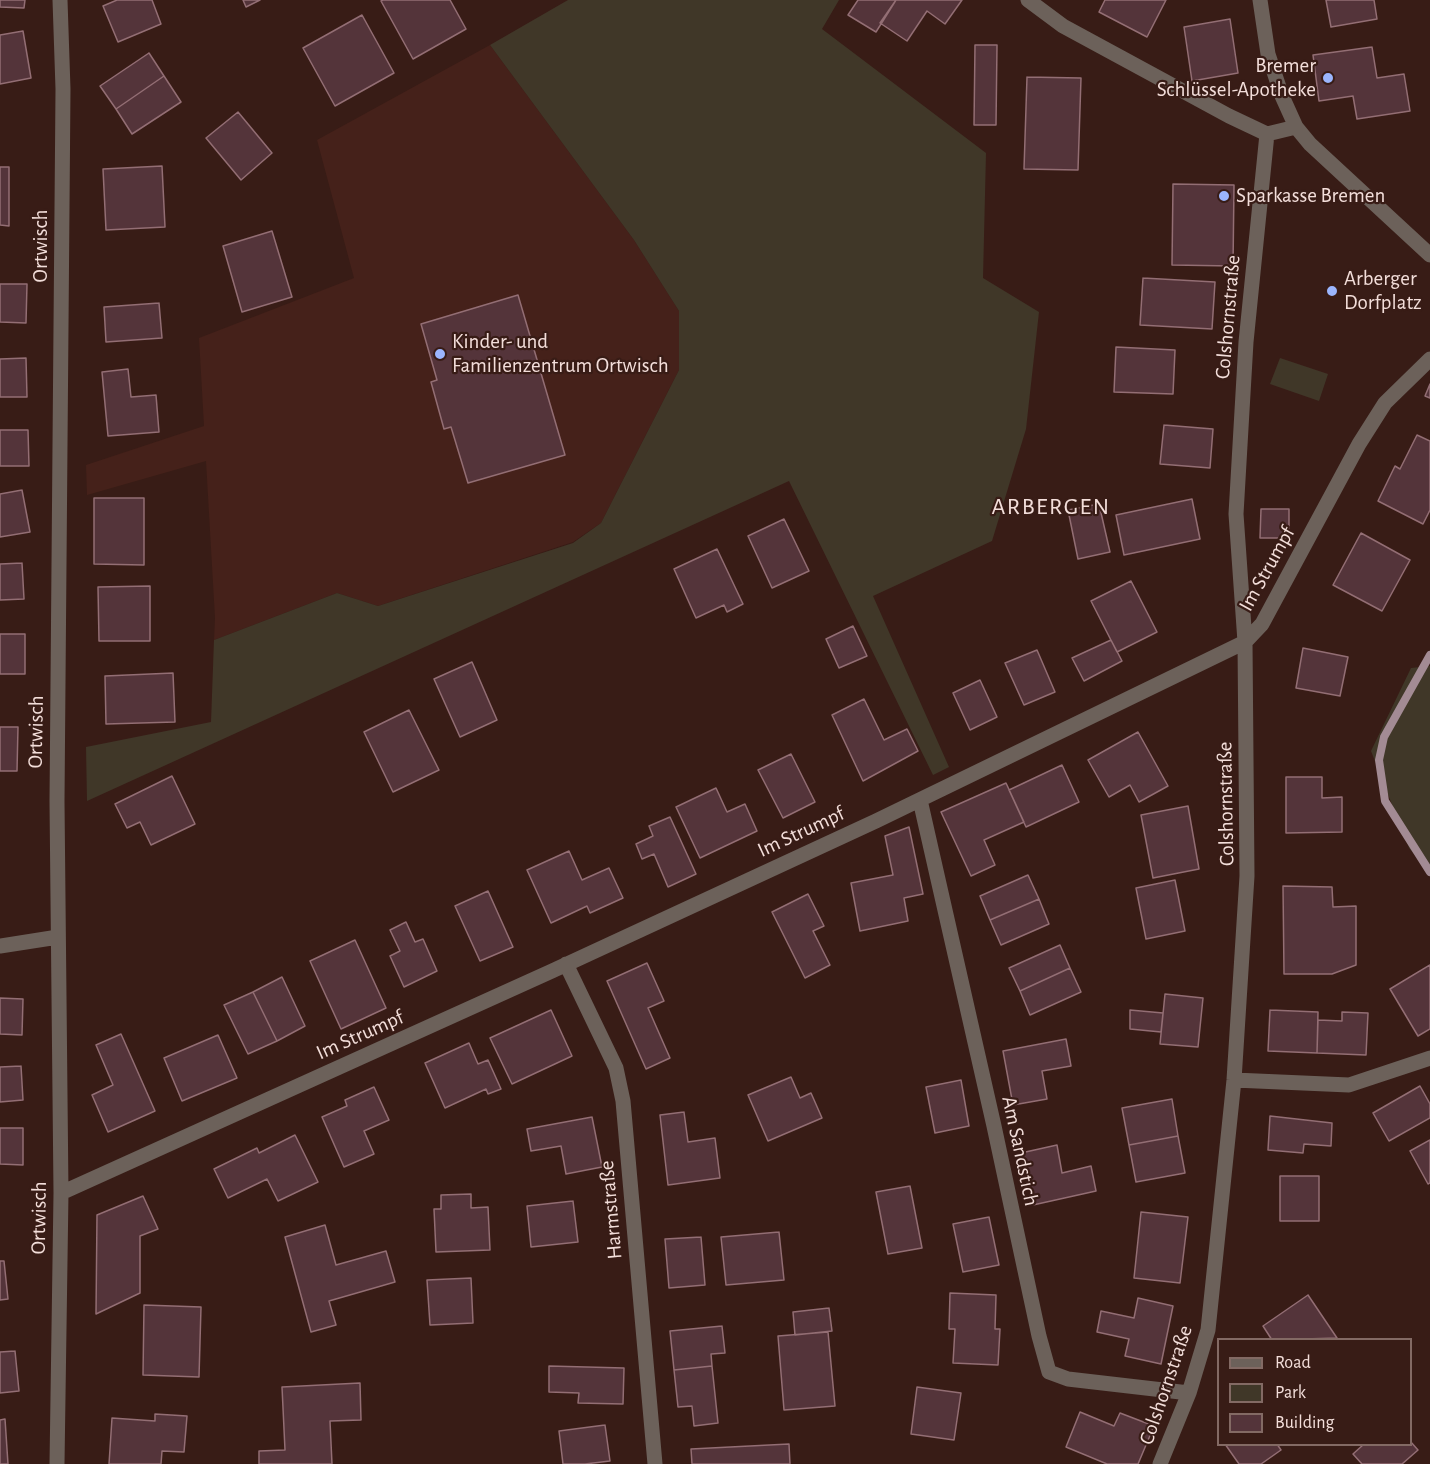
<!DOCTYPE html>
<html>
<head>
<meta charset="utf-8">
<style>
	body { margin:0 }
	#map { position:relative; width:1430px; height:1464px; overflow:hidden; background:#381c16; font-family:"Alegreya Sans",sans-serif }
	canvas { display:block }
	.legend { position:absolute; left:1217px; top:1338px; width:195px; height:108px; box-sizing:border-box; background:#381c16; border:2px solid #836a64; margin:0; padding:8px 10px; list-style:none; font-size:18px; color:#f3deda }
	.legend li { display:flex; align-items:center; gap:12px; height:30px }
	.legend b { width:30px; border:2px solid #836a64 }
</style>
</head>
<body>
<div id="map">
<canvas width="1430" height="1464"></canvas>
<ul class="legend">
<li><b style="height:8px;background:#6c615a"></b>Road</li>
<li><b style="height:16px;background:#403728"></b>Park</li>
<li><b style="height:16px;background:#54343a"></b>Building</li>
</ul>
</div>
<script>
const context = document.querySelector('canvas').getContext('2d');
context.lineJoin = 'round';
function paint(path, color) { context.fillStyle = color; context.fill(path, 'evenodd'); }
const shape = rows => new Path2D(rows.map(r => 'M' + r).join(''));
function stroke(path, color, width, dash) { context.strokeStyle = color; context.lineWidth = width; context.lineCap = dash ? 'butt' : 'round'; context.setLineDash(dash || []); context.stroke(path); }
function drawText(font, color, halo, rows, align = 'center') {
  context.font = font + ' "Alegreya Sans",sans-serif'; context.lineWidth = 4.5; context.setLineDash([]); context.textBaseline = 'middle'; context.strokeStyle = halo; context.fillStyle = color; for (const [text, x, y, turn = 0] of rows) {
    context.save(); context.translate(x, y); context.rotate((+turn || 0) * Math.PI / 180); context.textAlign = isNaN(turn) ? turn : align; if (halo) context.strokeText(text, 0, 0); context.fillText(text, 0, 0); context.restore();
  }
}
paint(shape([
	[490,45,634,240,679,311,679,370,601,523,573,542,378,606,337,593,214,640,215,618,206,461,87,495,86,465,204,426,199,338,354,278,317,140]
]), '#45211a');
paint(shape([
	[568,0,839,0,822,29,986,153,983,278,1039,312,1026,429,992,541,873,596,949,767,933,775,789,481,87,801,86,747,211,722,214,640,337,593,378,606,573,543,601,523,679,370,679,311,634,240,490,45],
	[1280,358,1328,374,1319,401,1270,384],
	[1430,666,1430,874,1409,848,1371,751,1411,668]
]), '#403728');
stroke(shape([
	[1430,655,1384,737,1379,760,1385,801,1430,872]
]), '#a38b94', 8);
const building = shape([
	[0,0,25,0,24,8,0,7,0,0],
	[117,0,152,0,161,24,118,42,103,6,117,0],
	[243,0,260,0,246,7,243,0],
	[383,0,450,0,466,29,413,59,381,1,383,0],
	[858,0,896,0,876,32,848,15,858,0],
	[896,0,962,0,945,24,927,11,907,41,880,23,896,0],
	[1105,0,1166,0,1147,37,1099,12,1105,0],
	[1326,0,1374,0,1377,19,1331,27,1326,0],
	[362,15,394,73,335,106,303,48,362,15],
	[1230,19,1238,73,1192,81,1184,27,1230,19],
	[23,31,31,78,0,84,0,35,23,31],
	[975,45,997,45,996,125,974,125,975,45],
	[1372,47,1377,78,1404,74,1410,111,1357,119,1353,96,1319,101,1313,55,1372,47],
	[149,53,164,76,116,109,100,86,149,53],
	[164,76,181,102,132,134,116,109,164,76],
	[1027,77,1081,78,1078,170,1024,169,1027,77],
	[238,112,272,153,241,180,206,138,238,112],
	[162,166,165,227,106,230,103,169,162,166],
	[0,167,9,167,9,226,0,225,0,167],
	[1173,184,1234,185,1233,266,1172,265,1173,184],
	[272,231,292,297,242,312,223,246,272,231],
	[1143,278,1215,282,1212,329,1140,325,1143,278],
	[0,284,27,284,26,323,0,322,0,284],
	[518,295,565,455,468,483,451,427,444,429,431,382,437,380,421,324,518,295],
	[159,303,162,338,106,342,104,307,159,303],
	[1116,347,1175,350,1173,394,1114,392,1116,347],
	[26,358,27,397,0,397,0,359,26,358],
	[128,369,131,397,156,395,159,432,108,436,102,372,128,369],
	[1430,384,1430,398,1425,396,1430,384],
	[1164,425,1213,429,1210,468,1160,464,1164,425],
	[0,430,28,430,29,466,0,466,0,430],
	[1417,435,1430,441,1430,510,1423,524,1378,501,1395,466,1400,469,1417,435],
	[22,490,30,532,0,537,0,494,22,490],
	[94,498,144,498,144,565,94,564,94,498],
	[1192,499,1200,539,1124,555,1116,515,1192,499],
	[1099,504,1110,552,1078,559,1068,510,1099,504],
	[1261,509,1289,509,1289,538,1260,538,1261,509],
	[784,519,809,571,772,588,748,536,784,519],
	[1361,533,1410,560,1382,611,1333,585,1361,533],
	[717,549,743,604,727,612,724,605,696,618,674,569,717,549],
	[22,563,24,599,0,600,0,564,22,563],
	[1131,581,1157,632,1117,652,1091,601,1131,581],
	[150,586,150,641,99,641,98,587,150,586],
	[853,626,867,656,839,668,826,639,853,626],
	[0,634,25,634,25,674,0,674,0,634],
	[1111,640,1122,661,1084,681,1072,658,1111,640],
	[1303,648,1348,657,1340,696,1296,688,1303,648],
	[1037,650,1055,692,1024,705,1005,663,1037,650],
	[472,662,497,720,460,737,434,679,472,662],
	[173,673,175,722,106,724,105,676,173,673],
	[980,680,997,717,970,730,953,693,980,680],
	[864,699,884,740,907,729,918,751,863,781,832,715,864,699],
	[409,710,439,770,393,792,364,732,409,710],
	[0,727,18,727,17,771,0,771,0,727],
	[1138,732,1168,786,1139,802,1130,785,1109,797,1088,760,1138,732],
	[791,754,815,802,783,818,758,770,791,754],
	[1062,765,1079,802,1026,827,1009,790,1062,765],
	[172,776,195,824,151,845,140,822,127,828,115,804,172,776],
	[1286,777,1322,777,1322,798,1342,797,1342,832,1286,833,1286,777],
	[1006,783,1024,822,984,840,995,865,971,876,941,812,1006,783],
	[716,788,727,812,745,804,757,831,700,858,676,807,716,788],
	[1188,806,1199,869,1153,878,1141,815,1188,806],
	[670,817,696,874,668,887,654,854,642,859,636,844,653,836,649,826,670,817],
	[909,827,923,894,904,898,908,921,860,931,851,883,893,875,885,836,909,827],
	[569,851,582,880,609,868,623,898,590,913,587,906,551,923,527,870,569,851],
	[1028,875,1039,899,990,920,980,896,1028,875],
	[1175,880,1185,931,1146,939,1136,888,1175,880],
	[1283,886,1332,887,1333,907,1356,906,1356,965,1332,974,1284,974,1283,886],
	[488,891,513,947,480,961,455,906,488,891],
	[808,894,824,926,813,931,830,965,805,978,772,912,808,894],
	[1039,899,1049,924,1001,945,990,920,1039,899],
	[406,922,415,942,423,939,437,971,404,987,390,956,400,951,390,930,406,922],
	[355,940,386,1008,341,1029,310,961,355,940],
	[1060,945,1070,968,1020,991,1009,968,1060,945],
	[647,963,664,1001,648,1008,670,1058,646,1069,607,981,647,963],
	[1430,965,1430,1029,1418,1036,1390,989,1430,965],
	[1070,968,1081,992,1030,1015,1020,991,1070,968],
	[282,977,305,1026,277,1041,253,992,282,977],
	[253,992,277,1041,248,1054,224,1005,253,992],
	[1165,994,1203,998,1198,1047,1160,1044,1165,994],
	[0,998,23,999,22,1035,0,1034,0,998],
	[551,1010,572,1056,512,1084,490,1038,551,1010],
	[1130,1010,1163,1013,1161,1032,1130,1029,1130,1010],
	[1270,1010,1318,1012,1317,1053,1268,1051,1270,1010],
	[1342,1012,1368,1013,1366,1055,1317,1053,1318,1020,1342,1021,1342,1012],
	[121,1034,155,1111,108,1132,92,1095,113,1085,96,1045,121,1034],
	[218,1035,237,1078,182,1101,164,1058,218,1035],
	[1066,1039,1071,1066,1042,1071,1047,1099,1013,1105,1003,1051,1066,1039],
	[469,1043,478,1064,488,1060,501,1089,488,1094,486,1089,445,1108,425,1063,469,1043],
	[21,1066,23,1100,0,1102,0,1067,21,1066],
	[791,1077,800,1098,811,1093,822,1118,768,1141,748,1095,791,1077],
	[961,1080,969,1126,935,1133,926,1087,961,1080],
	[1420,1086,1430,1104,1430,1118,1389,1141,1373,1113,1420,1086],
	[374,1087,389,1120,364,1131,374,1154,344,1167,322,1117,347,1106,345,1100,374,1087],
	[1172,1099,1178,1136,1129,1145,1122,1108,1172,1099],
	[684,1112,688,1142,715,1138,720,1178,668,1185,660,1115,684,1112],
	[1270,1116,1332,1123,1331,1146,1304,1144,1303,1153,1268,1150,1270,1116],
	[592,1117,602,1167,566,1174,561,1146,531,1151,527,1129,592,1117],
	[0,1128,23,1128,23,1165,0,1164,0,1128],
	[295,1135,318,1182,278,1201,267,1179,228,1198,214,1169,257,1148,259,1153,295,1135],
	[1178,1136,1185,1173,1136,1182,1129,1145,1178,1136],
	[1430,1140,1430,1183,1428,1184,1410,1151,1430,1140],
	[1057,1145,1062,1173,1091,1166,1096,1191,1033,1205,1021,1153,1057,1145],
	[1280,1176,1319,1176,1319,1221,1280,1221,1280,1176],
	[910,1186,922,1248,888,1254,876,1192,910,1186],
	[471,1194,471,1208,488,1207,490,1250,436,1252,434,1209,441,1209,441,1195,471,1194],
	[143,1196,158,1229,140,1236,140,1293,96,1314,97,1215,143,1196],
	[573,1201,578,1242,531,1247,527,1206,573,1201],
	[1141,1212,1188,1217,1180,1283,1134,1278,1141,1212],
	[989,1217,999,1265,963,1272,953,1224,989,1217],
	[325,1225,336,1265,386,1251,395,1282,329,1301,336,1325,311,1332,285,1237,325,1225],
	[779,1232,784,1280,726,1285,721,1237,779,1232],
	[701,1237,705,1285,669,1288,665,1239,701,1237],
	[0,1261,4,1261,8,1299,0,1300,0,1261],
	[471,1278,473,1323,430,1325,427,1280,471,1278],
	[950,1293,996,1295,995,1329,1000,1329,998,1365,953,1363,955,1329,949,1329,950,1293],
	[1308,1295,1337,1338,1272,1340,1263,1326,1308,1295],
	[1138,1298,1173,1306,1161,1364,1125,1356,1129,1339,1097,1332,1101,1311,1134,1318,1138,1298],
	[144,1305,201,1307,199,1377,143,1375,144,1305],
	[829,1308,832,1331,795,1335,793,1312,829,1308],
	[722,1326,725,1353,711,1354,712,1366,674,1370,670,1331,722,1326],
	[828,1332,835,1406,784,1410,778,1336,828,1332],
	[15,1351,19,1391,0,1393,0,1352,15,1351],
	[549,1366,624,1368,623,1404,578,1403,579,1393,549,1392,549,1366],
	[712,1366,718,1423,694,1426,692,1406,678,1407,674,1370,712,1366],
	[360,1383,361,1420,330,1421,332,1464,259,1464,259,1451,285,1450,282,1387,360,1383],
	[917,1387,961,1393,954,1440,911,1434,917,1387],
	[1080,1412,1114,1426,1120,1413,1154,1426,1138,1464,1107,1464,1066,1447,1080,1412],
	[155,1414,187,1416,184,1452,162,1451,161,1464,109,1464,112,1418,155,1421,155,1414],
	[5,1419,8,1464,0,1464,0,1420,5,1419],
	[605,1425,610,1461,585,1464,563,1464,559,1431,605,1425],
	[1410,1441,1418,1450,1402,1464,1362,1464,1353,1454,1364,1444,1410,1444,1410,1441],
	[789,1444,790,1464,692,1464,691,1449,789,1444],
	[1225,1444,1277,1444,1281,1450,1261,1464,1239,1464,1225,1444]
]);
paint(building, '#54343a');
stroke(building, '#936e74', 1.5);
stroke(shape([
	[1028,0,1063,26,1229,116,1267,134,1296,127],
	[1260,0,1268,54,1282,96,1296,127,1310,144,1430,255],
	[920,800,994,1126,1039,1336,1049,1372,1068,1379,1189,1393],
	[0,946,58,937],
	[566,964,616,1068,623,1101,655,1464],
	[1234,1080,1349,1085,1430,1058],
	[61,1193,552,971,876,821,1245,642,1262,624,1359,444,1385,403,1430,359],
	[57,1464,61,1193,57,801,63,89,60,0],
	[1160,1464,1189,1393,1208,1330,1234,1080,1247,876,1245,642,1236,514,1246,342,1267,134]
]), '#6c615a', 15);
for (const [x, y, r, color] of [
	[1328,78,6,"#9bb5fd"],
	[1224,196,6,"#9bb5fd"],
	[1332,291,6,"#9bb5fd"],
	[440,354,6,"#9bb5fd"]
]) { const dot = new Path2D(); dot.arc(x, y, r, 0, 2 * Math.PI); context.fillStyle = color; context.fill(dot); stroke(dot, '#381c16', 2); }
drawText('21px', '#f3deda', '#381c16', [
	["Bremer",1316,66,"right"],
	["Schlüssel-Apotheke",1316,90,"right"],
	["Sparkasse Bremen",1236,196],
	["Arberger",1344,279],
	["Dorfplatz",1344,303],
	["Kinder- und",452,342],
	["Familienzentrum Ortwisch",452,366]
], 'left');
drawText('21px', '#f3deda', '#381c16', [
	["Ortwisch",41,246,-90],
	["Colshornstraße",1228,317,-85],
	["Im Strumpf",1267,569,-61],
	["Ortwisch",36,732,-89],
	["Colshornstraße",1226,804,-91],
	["Im Strumpf",801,832,-25],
	["Im Strumpf",360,1035,-24],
	["Am Sandstich",1020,1151,78],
	["Harmstraße",611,1210,-95],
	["Ortwisch",39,1218,-89],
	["Colshornstraße",1166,1385,-71]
]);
context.letterSpacing = '1.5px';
drawText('24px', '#f3deda', '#381c16', [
	["ARBERGEN",1051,507]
]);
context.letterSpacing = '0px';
</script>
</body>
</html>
